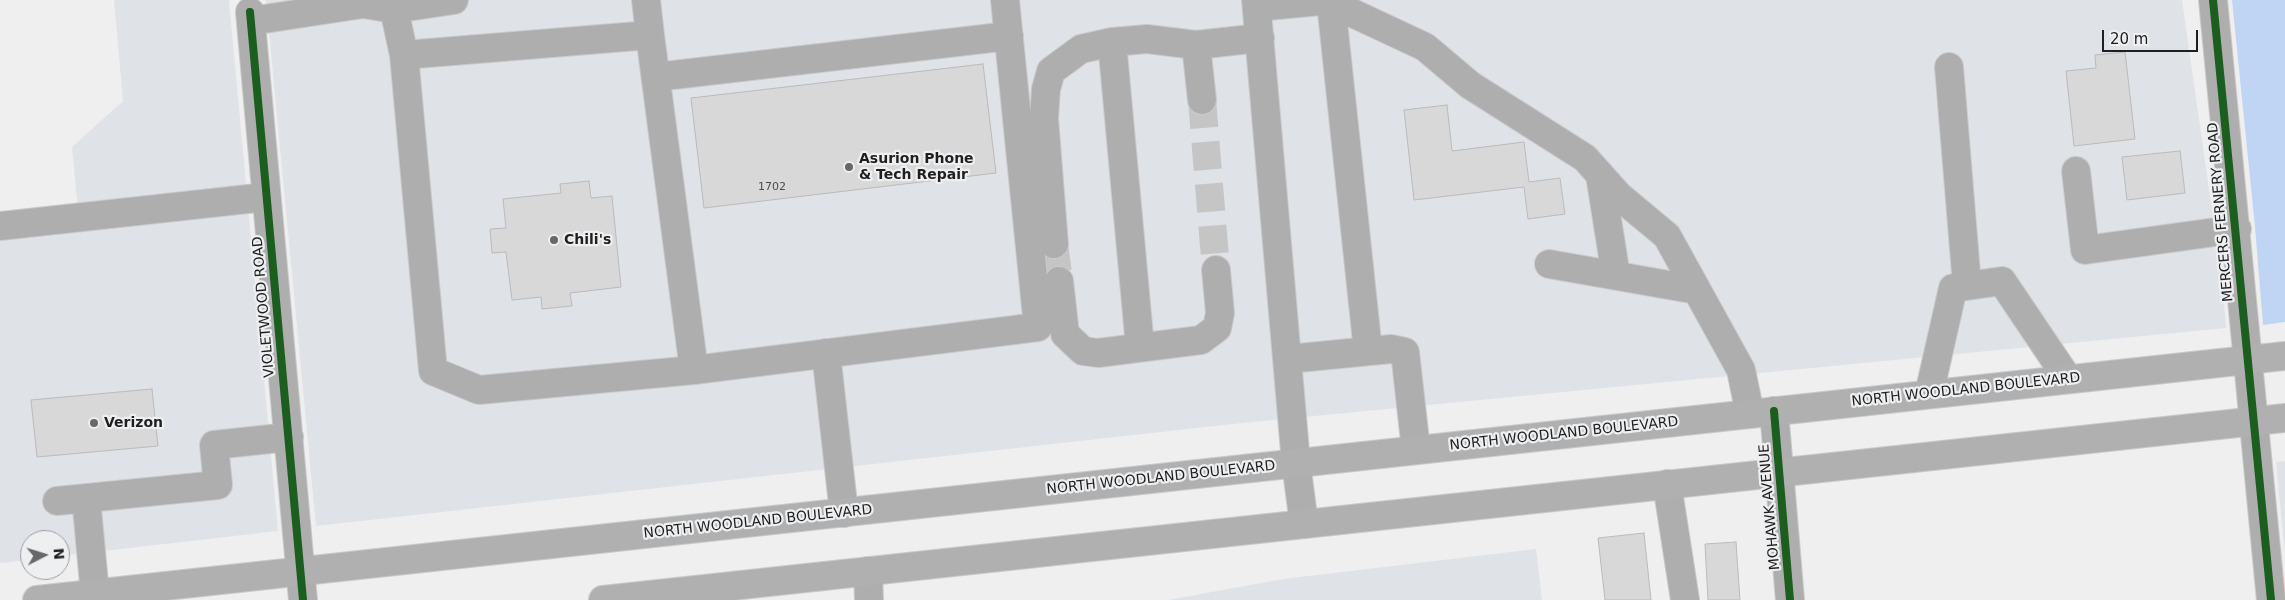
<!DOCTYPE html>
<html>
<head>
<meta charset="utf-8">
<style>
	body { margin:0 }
	#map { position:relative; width:2285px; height:600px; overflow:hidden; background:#efeff0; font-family:"DejaVu Sans",sans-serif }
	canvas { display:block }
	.north { position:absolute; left:20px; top:530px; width:50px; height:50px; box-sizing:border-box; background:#eeeff1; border:1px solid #9b9c9d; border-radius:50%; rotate:85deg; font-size:14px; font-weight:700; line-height:20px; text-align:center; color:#1f1f20 }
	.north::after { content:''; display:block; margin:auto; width:18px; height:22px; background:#686869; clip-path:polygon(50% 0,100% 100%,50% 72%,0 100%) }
	.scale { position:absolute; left:2102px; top:30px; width:96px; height:22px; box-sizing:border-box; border:2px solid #1f1f20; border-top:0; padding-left:6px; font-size:15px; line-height:18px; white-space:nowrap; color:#1f1f20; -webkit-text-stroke:4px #eeeff1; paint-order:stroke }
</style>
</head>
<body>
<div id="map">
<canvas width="2285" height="600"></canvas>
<div class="north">N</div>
<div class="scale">20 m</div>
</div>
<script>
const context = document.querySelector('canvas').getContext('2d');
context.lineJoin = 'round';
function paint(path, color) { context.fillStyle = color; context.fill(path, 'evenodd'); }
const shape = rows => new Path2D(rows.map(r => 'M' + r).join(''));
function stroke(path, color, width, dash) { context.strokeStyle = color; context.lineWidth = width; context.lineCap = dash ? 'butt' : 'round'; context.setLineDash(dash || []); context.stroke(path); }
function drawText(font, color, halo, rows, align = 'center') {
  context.font = font + ' "DejaVu Sans",sans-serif'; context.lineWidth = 4.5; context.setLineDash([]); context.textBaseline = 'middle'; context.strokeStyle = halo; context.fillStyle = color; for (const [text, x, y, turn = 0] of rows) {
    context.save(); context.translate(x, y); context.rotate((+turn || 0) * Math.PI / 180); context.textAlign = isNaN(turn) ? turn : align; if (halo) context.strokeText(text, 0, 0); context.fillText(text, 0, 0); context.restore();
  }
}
paint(shape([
	[114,0,229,0,278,531,60,556,60,540,30,540,30,560,0,563,0,217,78,210,72,147,123,101],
	[266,0,2182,0,2223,287,2226,328,1242,423,316,526],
	[2285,461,2285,554,2276,462],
	[1536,549,1542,600,1168,600,1283,579]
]), '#dfe2e7');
paint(shape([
	[2232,0,2285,0,2285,322,2263,325,2255,227]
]), '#c0d5f3');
const building = shape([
	[2125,52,2135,139,2074,146,2066,71,2096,68,2095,55,2125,52],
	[983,64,996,173,704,208,691,98,983,64],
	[1447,105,1452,151,1524,142,1529,182,1560,178,1565,214,1528,219,1524,187,1414,200,1404,110,1447,105],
	[2180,151,2185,193,2127,200,2122,157,2180,151],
	[589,181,591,198,612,196,621,287,570,293,572,306,542,309,541,297,512,300,506,252,492,253,490,229,506,228,503,199,561,193,560,184,589,181],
	[152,389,158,446,37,457,31,400,152,389],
	[1644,533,1651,600,1605,600,1598,538,1644,533],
	[1736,542,1740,600,1708,600,1705,544,1736,542]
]);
paint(building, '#d8d8d8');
stroke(building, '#bcbbbc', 1);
stroke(shape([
	[1202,100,1216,270],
	[1054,244,1059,281]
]), '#c5c5c6', 28, [28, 14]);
const minor = shape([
	[646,0,650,35,404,55,433,371,479,390,694,370,1038,327,1005,0],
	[1256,0,1296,463,1304,524],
	[2213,0,2271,600],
	[1331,3,1425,47,1470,85,1585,158,1619,196,1667,236,1741,370,1750,414],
	[1257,7,1320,1,1331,3,1368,351],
	[394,9,454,0],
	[250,12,303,600],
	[251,21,363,4,394,9,404,55],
	[650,35,694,370],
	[1112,42,1140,347],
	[1196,45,1202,100],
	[1949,67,1967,285],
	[656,77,1009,36],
	[2076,171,2085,250,2237,229],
	[1600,175,1616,276],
	[0,226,266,197],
	[1054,244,1044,118,1046,89,1051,71,1081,49,1112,42,1147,39,1196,45,1260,38],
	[1549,264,1697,290],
	[1059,281,1065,334,1083,351,1098,353,1201,340,1217,328,1220,313,1216,270],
	[826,353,844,513],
	[1288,359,1391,349,1405,352,1416,450],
	[1929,394,1953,288,2002,281,2068,379],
	[1774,411,1790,600],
	[1667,484,1685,600],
	[86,498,95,594],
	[57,501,218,485,214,445,289,437],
	[868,571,869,600]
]);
const major = shape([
	[37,600,2285,356],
	[603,600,2285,418]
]);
stroke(minor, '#cacacb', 30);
stroke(major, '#cacacb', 30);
stroke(minor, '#aeaeaf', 28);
stroke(major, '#b0b0b1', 28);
stroke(shape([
	[2213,0,2271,600],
	[250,12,303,600],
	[1774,411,1790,600]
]), '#1b5e20', 8);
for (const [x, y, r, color] of [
	[849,167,5,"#686869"],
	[554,240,5,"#686869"],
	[94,423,5,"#686869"]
]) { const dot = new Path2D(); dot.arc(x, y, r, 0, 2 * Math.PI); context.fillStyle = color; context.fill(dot); stroke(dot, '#eeeff1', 2); }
drawText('11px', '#4d4d4e', null, [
	["1702",772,187]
]);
drawText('bold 14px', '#1f1f20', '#eeeff1', [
	["Asurion Phone",859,159],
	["& Tech Repair",859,175],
	["Chili's",564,240],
	["Verizon",104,423]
], 'left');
drawText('14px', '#1f1f20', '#eeeff1', [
	["MERCERS FERNERY ROAD",2221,212,-95],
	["VIOLETWOOD ROAD",264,307,-95],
	["NORTH WOODLAND BOULEVARD",1966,390,-6],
	["NORTH WOODLAND BOULEVARD",1564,434,-6],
	["NORTH WOODLAND BOULEVARD",1161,478,-6],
	["MOHAWK AVENUE",1770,507,-95],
	["NORTH WOODLAND BOULEVARD",758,522,-6]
]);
</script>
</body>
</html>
